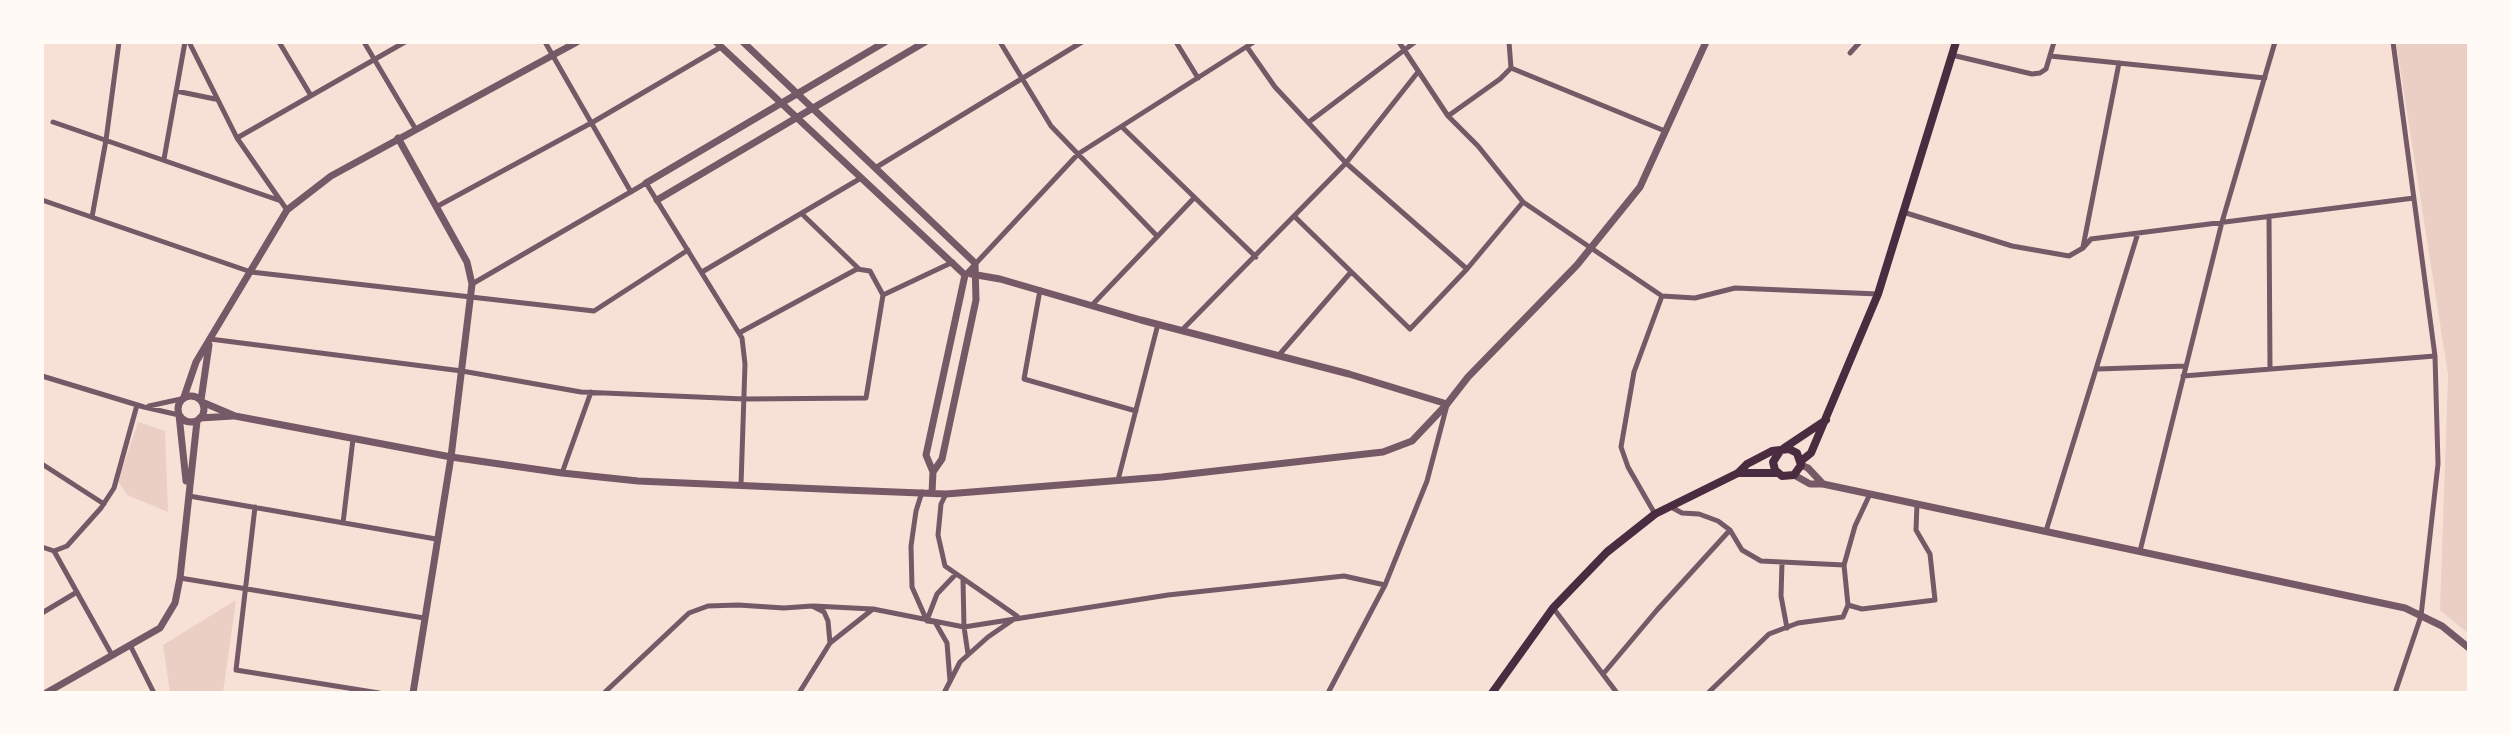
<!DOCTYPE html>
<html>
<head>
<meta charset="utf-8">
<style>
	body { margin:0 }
	#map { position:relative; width:2511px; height:735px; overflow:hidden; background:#f7e1d7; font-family:"Times New Roman",serif }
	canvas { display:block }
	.frame { position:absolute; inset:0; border:44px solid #fffaf5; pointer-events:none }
</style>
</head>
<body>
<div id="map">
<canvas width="2511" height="735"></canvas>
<div class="frame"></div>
</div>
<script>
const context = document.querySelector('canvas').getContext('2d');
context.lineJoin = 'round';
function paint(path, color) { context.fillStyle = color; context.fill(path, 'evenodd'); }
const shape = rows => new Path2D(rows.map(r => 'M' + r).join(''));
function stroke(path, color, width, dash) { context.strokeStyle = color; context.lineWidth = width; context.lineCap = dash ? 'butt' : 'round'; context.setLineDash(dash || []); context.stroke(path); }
paint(shape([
	[2396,42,2469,42,2469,634,2440,610,2448,375],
	[138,422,165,431,168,512,127,495,118,481],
	[236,600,223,693,170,693,163,645]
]), '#ebcfc5');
stroke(shape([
	[189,42,237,138,287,210],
	[279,42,310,94],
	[364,42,415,128],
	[545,42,631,192],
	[1000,42,1051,126,1157,236],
	[1176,42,1198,78],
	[1399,42,1448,116,1478,146,1523,202,1662,296,1695,298,1735,288,1878,294],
	[2393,42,2435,356,2438,464,2421,616,2395,693],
	[1247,47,1275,87,1346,163,1467,269],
	[1850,53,1860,42],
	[1952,55,2032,74,2040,73,2046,69,2054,42],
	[2050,56,2265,78],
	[1511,68,1665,131],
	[176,91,215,99],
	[1448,116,1500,79,1511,68,1509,42],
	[53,122,281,201],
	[1309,122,1415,42],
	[1122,127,1256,257],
	[237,138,405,42],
	[164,159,185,42],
	[875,168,1082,42],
	[42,200,251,272,594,311,688,250],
	[436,207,593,122,721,47],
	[1903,212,2012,246,2069,256,2083,248,2091,239,2414,198],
	[802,214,859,269],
	[2269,216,2270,369],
	[92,217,106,140,119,42],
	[1295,217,1410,329,1467,269,1523,202],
	[2083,247,2119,63],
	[702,272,861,178],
	[965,275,1078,154,1254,42],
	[472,284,646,183,742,338,745,364,741,485],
	[1040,290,1024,379,1136,411],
	[883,295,953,262],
	[1093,304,1194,198],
	[1182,330,1346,163,1418,72],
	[210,339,462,371,581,392,744,399,866,398,883,295,870,271,857,269,739,333],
	[1279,355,1351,272],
	[2098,369,2186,366],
	[42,376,144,407,179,415],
	[2183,376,2435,356],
	[149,406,181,399],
	[42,464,104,504],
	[562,473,591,392],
	[1118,480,1158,324],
	[922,492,916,511,911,546,912,587,927,621,935,622,947,643,950,681],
	[946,494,941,504,938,535,945,566,1017,616],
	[189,496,436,539],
	[255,507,236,670,379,693],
	[1671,507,1682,513,1699,514,1718,521,1730,530,1742,550,1761,561,1844,565],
	[1655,514,1628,467,1621,447,1634,372,1662,296],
	[343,523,353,439],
	[2046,531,2138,233],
	[42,547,54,551,67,546,101,508,114,488,137,405],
	[54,551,112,655],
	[2140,551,2222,222,2275,42],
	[1782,563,1781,596,1787,628],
	[180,578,424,618],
	[963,580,964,627,968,654],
	[1848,605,1862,609,1935,600,1930,554,1916,530,1917,504],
	[814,606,872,609],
	[1554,609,1617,693],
	[42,613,77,592],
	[927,620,937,594,955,575],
	[130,645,154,693],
	[1604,673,1657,610,1730,530],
	[604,693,689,613,708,606,738,605,784,608,812,606,824,612,828,621,830,643],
	[799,693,830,643,873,609,964,627,1168,595,1344,576,1385,585],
	[944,693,960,662,988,637,1017,617],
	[1328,693,1385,585,1427,481,1447,405],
	[1708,693,1769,634,1798,623,1843,617,1848,605,1844,565,1855,526,1870,494]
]), '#755966', 5);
stroke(shape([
	[716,42,965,275,926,455,933,472,932,493],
	[743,42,975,263,976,300,942,459,933,472],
	[398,138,467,262,472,284,451,457,413,693],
	[646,183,885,42],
	[657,200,925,42],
	[971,274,1000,279,1141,320,1349,374,1447,404],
	'178 409a13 13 0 1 1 26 0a13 13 0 1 1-26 0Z',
	[184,397,196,362,287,210,331,176,577,42],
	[201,400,209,345],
	[202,402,235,416,451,457,562,473,638,481,845,490,946,494,1162,477,1383,452,1412,441,1447,404,1468,377,1577,265,1640,187,1706,42],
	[179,415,186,481],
	[200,418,233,416],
	[1801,465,1808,468,1823,484],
	[1794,475,1810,484,1823,484,2405,608,2442,626,2469,648],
	[46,693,160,628,175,603,180,578,197,421]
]), '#755966', 7);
stroke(shape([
	[1784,448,1826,420],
	[1801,461,1811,453,1878,294,1956,42],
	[1738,473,1778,473],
	[1492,693,1553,608,1607,552,1655,514,1738,473,1747,464,1772,451,1789,449,1797,453,1801,465,1794,475,1782,476,1775,470,1773,462,1780,451]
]), '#4a2c40', 8);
</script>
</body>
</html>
